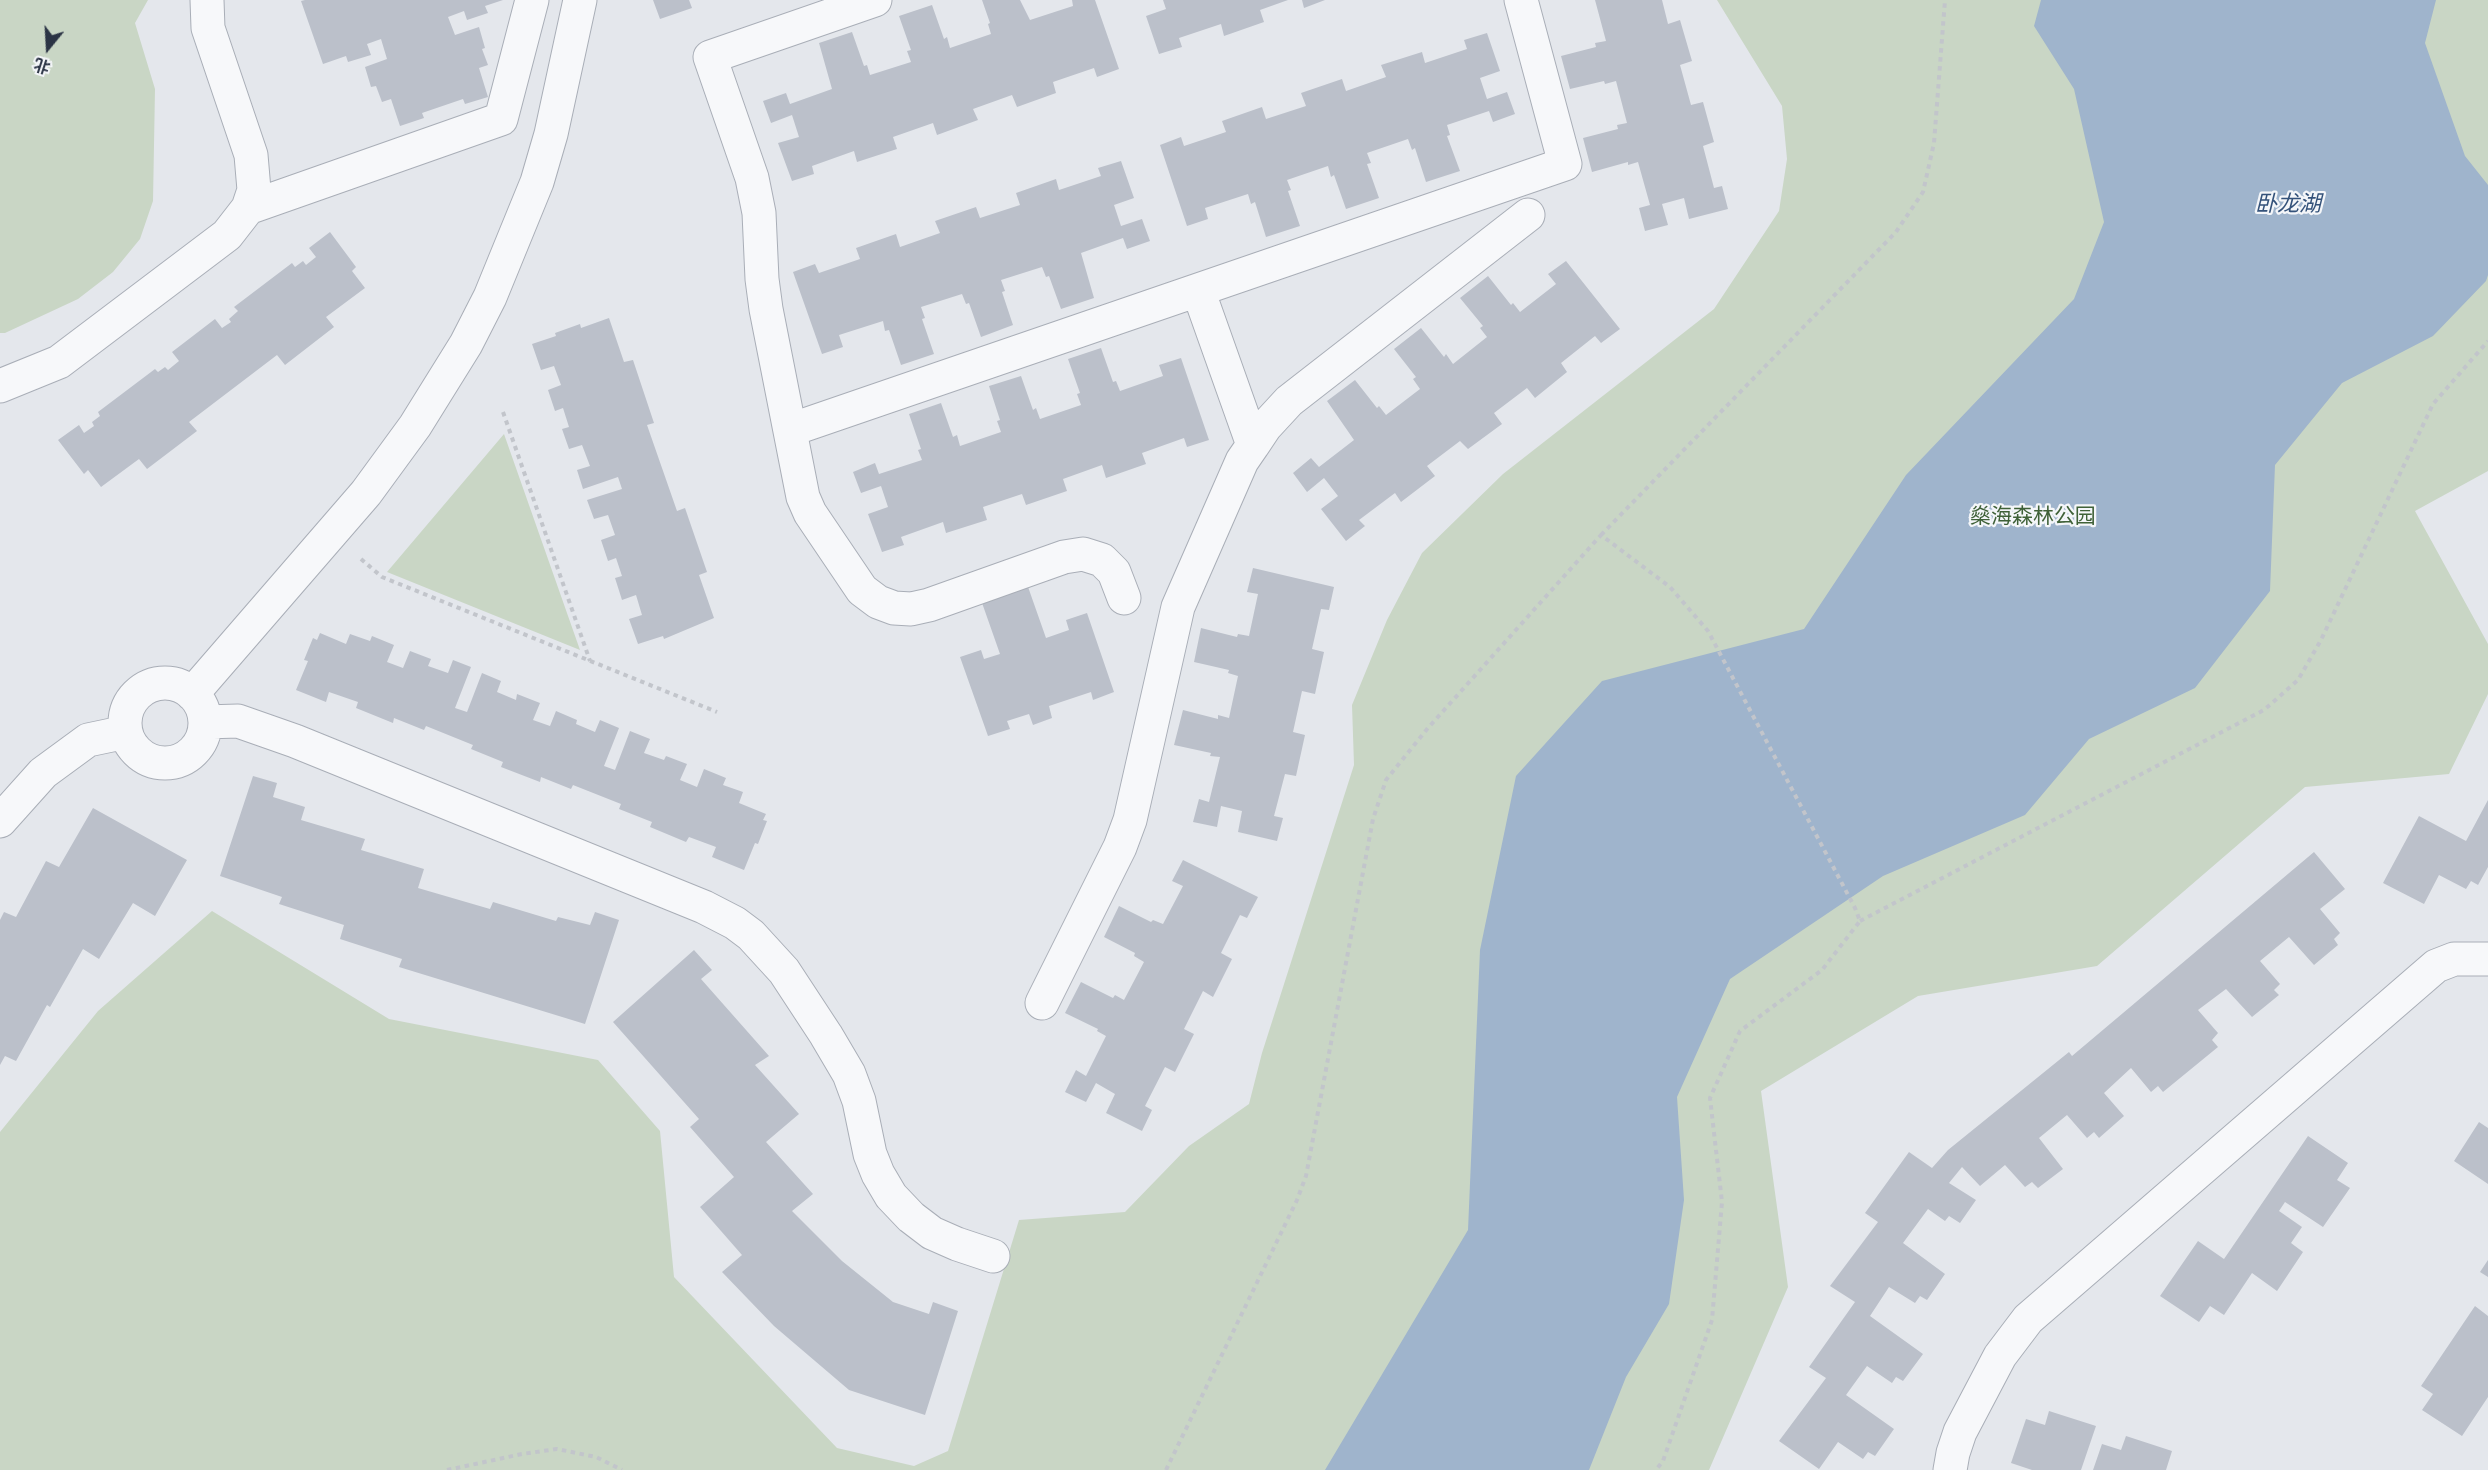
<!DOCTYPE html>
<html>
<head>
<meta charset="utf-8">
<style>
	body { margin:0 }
	#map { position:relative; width:2488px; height:1470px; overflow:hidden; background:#e4e7ec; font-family:Roboto,"Noto Sans SC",sans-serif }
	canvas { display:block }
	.north { position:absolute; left:18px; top:18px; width:60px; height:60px; -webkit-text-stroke:4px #f4f6f9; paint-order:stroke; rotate:198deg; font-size:16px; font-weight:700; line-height:24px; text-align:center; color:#2b3445 }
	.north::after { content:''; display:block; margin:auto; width:21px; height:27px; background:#2b3445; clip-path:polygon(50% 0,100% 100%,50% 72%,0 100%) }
</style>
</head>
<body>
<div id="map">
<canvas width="2488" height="1470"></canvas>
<div class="north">北</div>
</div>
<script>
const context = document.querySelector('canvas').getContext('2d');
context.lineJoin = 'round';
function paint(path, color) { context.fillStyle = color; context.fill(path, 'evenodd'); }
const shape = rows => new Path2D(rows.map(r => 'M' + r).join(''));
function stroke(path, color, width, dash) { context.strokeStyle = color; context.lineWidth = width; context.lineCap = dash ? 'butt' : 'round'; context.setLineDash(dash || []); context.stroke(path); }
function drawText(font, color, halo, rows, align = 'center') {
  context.font = font + ' Roboto,"Noto Sans SC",sans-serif'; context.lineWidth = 4.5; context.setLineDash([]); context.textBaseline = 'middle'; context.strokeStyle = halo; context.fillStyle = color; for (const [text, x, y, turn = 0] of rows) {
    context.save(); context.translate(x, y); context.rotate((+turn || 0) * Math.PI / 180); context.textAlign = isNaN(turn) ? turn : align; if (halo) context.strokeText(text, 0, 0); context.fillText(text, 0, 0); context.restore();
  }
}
paint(shape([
	[0,0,148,0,135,23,155,89,153,201,140,239,113,272,78,299,5,333,0,333],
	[1717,0,2488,0,2488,471,2415,511,2488,644,2488,694,2449,774,2305,787,2097,966,1918,996,1761,1091,1788,1287,1709,1470,0,1470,0,1132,98,1011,212,911,389,1019,598,1060,660,1131,674,1277,837,1448,914,1466,948,1451,1019,1220,1125,1212,1189,1146,1249,1104,1262,1053,1354,765,1352,705,1387,620,1422,553,1503,474,1714,309,1779,211,1787,159,1782,106],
	[504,434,580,650,387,572]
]), '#c9d6c5');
paint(shape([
	[2041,0,2436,0,2425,43,2465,156,2488,185,2488,275,2486,281,2433,336,2342,383,2275,465,2270,591,2195,688,2089,739,2025,815,1883,876,1730,979,1677,1097,1684,1200,1669,1304,1626,1377,1589,1470,1325,1470,1468,1230,1480,950,1516,776,1602,681,1804,629,1906,475,2074,299,2104,222,2074,89,2034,26]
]), '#9fb4cc');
paint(shape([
	[305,0,503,0,485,6,488,13,467,20,464,11,448,17,455,35,479,27,485,48,482,49,488,65,479,68,488,97,465,104,463,99,422,113,424,118,400,126,391,99,382,102,376,86,371,87,365,67,387,59,381,39,367,44,371,55,348,62,346,56,323,64,301,1],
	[653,0,689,0,692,8,660,19],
	[982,0,1020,0,1030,20,1073,6,1072,0,1095,0,1119,69,1097,77,1094,68,1053,82,1056,93,1017,107,1012,95,973,109,978,120,937,135,933,123,893,137,897,149,857,162,854,151,812,166,814,174,792,181,778,143,799,137,792,115,771,123,763,101,786,93,790,104,832,89,819,43,852,32,864,66,867,65,870,75,911,62,907,51,911,50,899,16,932,5,944,39,947,37,950,48,991,34,988,24,990,23],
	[1163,0,1288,0,1260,10,1264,22,1224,36,1221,24,1179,38,1182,47,1159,54,1146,16,1166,9],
	[1302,0,1325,0,1304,8],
	[1595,0,1662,0,1668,24,1680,20,1692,61,1680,65,1691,105,1703,102,1714,142,1703,146,1714,188,1722,186,1728,209,1689,219,1684,198,1662,204,1668,225,1645,231,1639,208,1650,205,1638,162,1628,165,1628,162,1592,172,1583,138,1618,129,1617,125,1627,123,1616,81,1605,84,1604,81,1570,89,1561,56,1596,47,1595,43,1606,41],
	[1487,33,1500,71,1480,78,1487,99,1507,92,1515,114,1493,122,1489,111,1447,125,1450,135,1447,136,1460,171,1426,182,1415,148,1412,150,1408,139,1367,153,1371,163,1367,164,1379,198,1346,209,1334,175,1331,177,1328,166,1287,180,1291,190,1288,191,1300,226,1266,237,1255,202,1251,204,1248,194,1205,208,1208,219,1187,226,1160,145,1181,137,1184,146,1226,132,1222,121,1262,107,1266,119,1306,106,1301,93,1342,79,1346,91,1386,77,1381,65,1422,52,1425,63,1467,49,1464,40],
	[1121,161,1134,198,1114,205,1121,226,1142,219,1150,241,1127,249,1123,238,1081,253,1094,298,1061,309,1049,276,1046,277,1042,267,1001,280,1005,291,1002,292,1013,325,981,337,969,303,966,304,962,294,921,307,925,318,922,319,934,354,901,365,889,330,885,331,883,321,839,335,843,347,822,354,793,272,815,264,819,273,860,259,856,248,896,234,900,247,940,233,935,221,976,207,980,218,1020,205,1016,193,1056,179,1059,190,1101,176,1098,168],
	[330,232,356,267,352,271,365,288,326,317,334,327,285,365,277,355,189,422,197,431,147,469,139,459,101,487,88,470,84,474,58,440,79,425,84,433,94,426,92,422,100,416,98,412,155,369,158,372,165,367,168,370,179,361,172,352,215,319,222,328,231,322,229,319,238,311,234,307,292,263,295,267,303,261,306,265,316,257,309,248],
	[1566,261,1620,329,1601,343,1595,336,1561,363,1567,372,1535,398,1527,388,1494,413,1502,424,1468,449,1460,441,1427,466,1435,476,1401,502,1395,493,1359,520,1365,526,1346,541,1321,509,1338,496,1324,478,1307,492,1293,473,1311,458,1319,467,1354,440,1327,401,1355,380,1377,408,1379,406,1386,415,1420,389,1413,379,1416,377,1394,349,1421,328,1444,357,1446,354,1453,364,1487,337,1480,328,1483,326,1460,298,1488,276,1511,305,1513,303,1520,312,1556,284,1548,274],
	[609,318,624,362,633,360,654,423,647,425,677,511,685,508,707,572,699,575,714,618,664,639,663,636,638,644,629,619,642,615,636,595,622,600,615,578,622,576,616,558,608,561,601,540,615,535,608,515,594,519,587,500,622,489,618,477,583,489,577,470,590,466,582,445,569,449,562,429,569,427,563,408,555,411,548,390,561,385,554,366,541,370,532,344,556,336,555,333,580,324,581,328],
	[1101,348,1113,382,1116,381,1120,391,1163,376,1159,365,1181,358,1209,440,1187,447,1184,438,1142,453,1146,464,1106,478,1102,465,1063,479,1067,491,1026,505,1022,494,983,507,987,520,946,533,943,522,901,537,904,545,882,552,868,514,888,507,881,486,861,493,853,472,875,463,879,474,922,460,918,450,921,449,909,414,941,403,953,437,957,435,960,446,1001,432,997,421,1000,420,989,386,1021,376,1033,410,1036,408,1040,419,1081,405,1077,394,1080,393,1068,359],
	[1253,568,1334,587,1329,610,1321,609,1312,649,1324,652,1315,694,1302,691,1293,732,1305,735,1296,776,1285,774,1274,816,1283,818,1277,841,1238,832,1242,811,1221,806,1217,827,1193,822,1199,799,1209,802,1220,757,1210,756,1211,753,1174,745,1183,710,1218,719,1218,715,1229,718,1238,676,1228,673,1229,670,1194,662,1201,628,1237,637,1238,634,1249,636,1258,594,1247,592],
	[1027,584,1046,638,1069,630,1066,620,1087,613,1114,692,1093,700,1091,692,1049,706,1052,718,1033,725,1029,714,1007,721,1010,729,988,736,960,657,981,650,984,659,1000,654,981,600],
	[320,633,346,644,350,634,370,641,372,636,394,645,387,662,403,668,410,651,431,659,428,666,448,673,453,660,471,667,455,708,467,712,482,673,501,681,497,692,516,700,517,694,540,703,533,720,550,726,556,711,577,720,576,724,595,732,600,720,619,728,604,766,615,770,630,731,650,739,644,753,664,760,666,756,687,764,680,780,697,787,704,769,726,778,723,785,743,792,739,803,766,814,763,820,767,821,758,844,755,843,744,870,712,857,716,847,689,837,686,842,650,827,652,822,619,809,621,804,573,785,571,789,541,777,540,782,501,767,503,762,471,749,473,745,426,726,424,730,394,718,393,723,356,708,358,702,329,692,326,702,296,690,308,661,304,660,313,638,317,640],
	[253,776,277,783,273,797,305,807,301,820,365,839,361,850,424,869,418,888,490,909,493,902,556,921,558,917,590,925,595,912,619,920,585,1024,399,967,402,959,340,939,344,925,279,904,282,897,220,876],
	[2488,800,2488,867,2478,885,2471,881,2466,889,2439,875,2424,904,2383,883,2419,816,2466,841],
	[93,808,187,860,155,916,133,903,99,959,83,949,50,1007,47,1005,16,1061,5,1056,0,1065,0,920,4,912,16,917,46,861,59,867],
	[2314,852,2345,889,2320,909,2340,933,2334,939,2338,945,2314,965,2289,937,2260,961,2280,984,2274,990,2279,995,2252,1017,2226,989,2198,1010,2218,1033,2212,1040,2218,1047,2163,1092,2158,1086,2151,1092,2131,1068,2104,1093,2124,1116,2099,1138,2094,1132,2087,1138,2067,1115,2039,1138,2063,1169,2038,1188,2032,1182,2025,1187,2005,1165,1980,1186,1962,1167,1949,1183,1976,1200,1960,1223,1949,1216,1945,1221,1928,1209,1903,1243,1945,1274,1927,1300,1920,1296,1915,1303,1889,1287,1870,1316,1923,1354,1903,1381,1896,1377,1892,1383,1867,1366,1846,1395,1894,1429,1875,1456,1868,1452,1863,1459,1838,1442,1819,1469,1779,1441,1826,1378,1809,1367,1855,1302,1830,1286,1878,1222,1865,1213,1909,1152,1932,1168,1948,1150,2069,1052,2072,1056],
	[1183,860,1258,897,1247,918,1240,915,1221,953,1232,959,1213,997,1203,991,1184,1029,1194,1034,1175,1072,1165,1067,1145,1106,1152,1110,1142,1131,1106,1113,1115,1094,1096,1083,1086,1102,1065,1092,1076,1070,1086,1076,1106,1036,1097,1031,1098,1029,1065,1013,1081,982,1113,998,1115,995,1124,1000,1144,962,1134,956,1135,953,1104,937,1119,906,1151,922,1153,920,1163,924,1183,886,1172,881],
	[694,950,712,970,701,979,769,1056,755,1065,799,1114,766,1142,813,1194,792,1211,842,1261,893,1302,929,1314,933,1302,958,1311,925,1415,849,1390,774,1326,722,1272,742,1255,700,1207,734,1177,690,1127,699,1119,613,1022],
	[2479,1122,2488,1128,2488,1184,2454,1161],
	[2308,1136,2348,1163,2337,1180,2350,1188,2323,1227,2285,1202,2279,1211,2302,1227,2291,1243,2303,1252,2277,1291,2252,1273,2224,1315,2210,1306,2199,1322,2160,1296,2198,1241,2224,1259],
	[2488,1260,2488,1277,2480,1272],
	[2475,1306,2488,1316,2488,1397,2462,1436,2422,1410,2433,1394,2421,1386],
	[2049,1411,2096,1426,2081,1470,2032,1470,2011,1463,2026,1419,2045,1425],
	[2126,1436,2172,1451,2166,1470,2093,1470,2102,1444,2121,1450]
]), '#bbc0ca');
const minor = shape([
	[875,0,710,57,752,178,759,213,762,279,766,309,803,497,810,513,862,590,878,602,894,608,911,609,929,605,1064,557,1083,554,1102,560,1114,572,1124,598],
	[248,208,501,119,532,0],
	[0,386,59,362,227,235,248,208,254,190,251,155,208,28,207,0],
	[790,430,1565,164,1521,0],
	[1253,445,1265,427,1289,401,1528,215],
	'125 723a40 40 0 1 1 80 0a40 40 0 1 1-80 0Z',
	[192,694,366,493,415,426,466,344,490,297,537,182,551,134,580,0],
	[205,722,238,721,295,741,704,907,735,923,751,935,784,971,826,1035,849,1074,859,1101,870,1154,878,1174,891,1196,911,1217,932,1233,957,1244,993,1256],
	[0,821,43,773,88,740,126,732],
	[1042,1003,1120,847,1130,820,1178,607,1242,461,1253,445,1198,290],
	[1950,1470,1953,1453,1960,1432,2000,1356,2028,1319,2436,966,2454,959,2488,959]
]);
stroke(minor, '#a9aeb7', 35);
stroke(shape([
	[503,412,590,661],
	[1601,535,1896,232,1923,192,1934,143,1945,0],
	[361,559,382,577,717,712],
	[1860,921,2264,710,2298,680,2321,640,2433,404,2488,341],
	[447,1470,522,1454,557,1449,596,1457,622,1470],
	[1166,1470,1297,1200,1306,1176,1373,819,1386,780,1428,728,1601,535,1670,587,1708,631,1855,908,1860,921,1822,970,1740,1031,1710,1098,1722,1202,1712,1320,1663,1461,1656,1470]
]), '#c2c5cb', 4, [4.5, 4.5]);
stroke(minor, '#f7f8fa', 33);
drawText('21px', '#3f6138', '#f4f6f9', [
	["燊海森林公园",2033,518]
]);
drawText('italic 22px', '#34527a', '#f4f6f9', [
	["卧龙湖",2288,205]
]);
</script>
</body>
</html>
